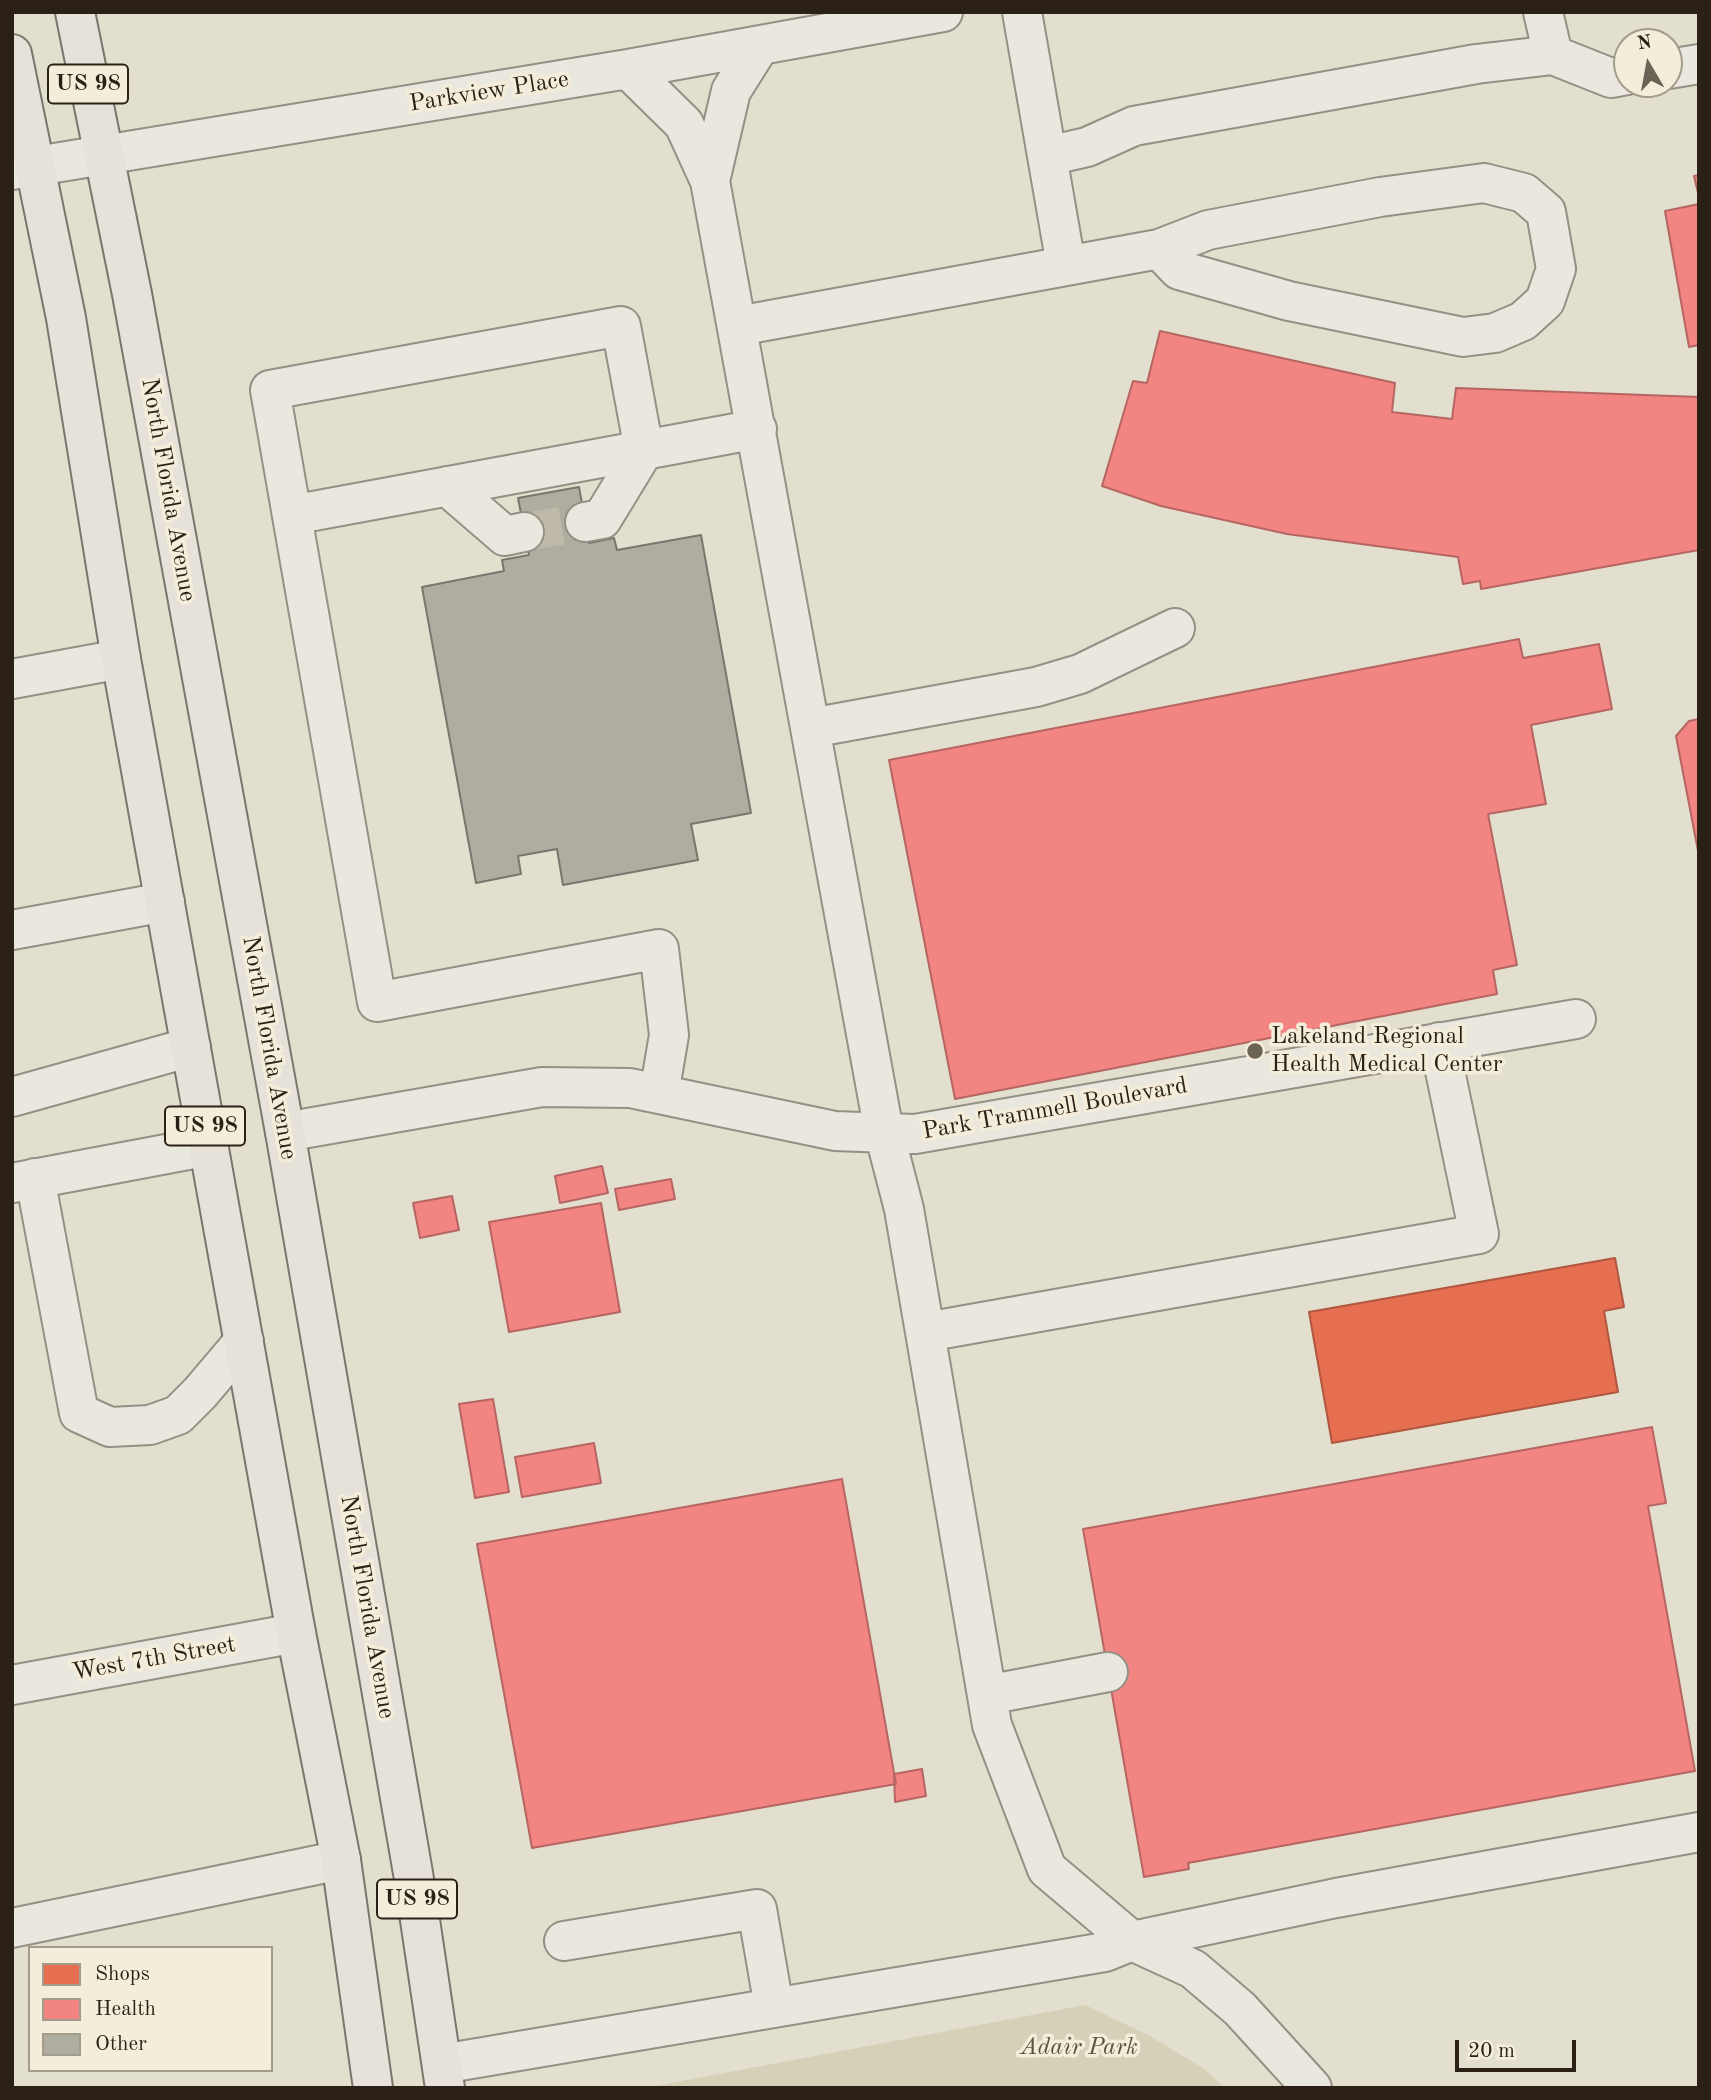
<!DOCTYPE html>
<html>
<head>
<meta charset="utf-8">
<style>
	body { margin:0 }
	#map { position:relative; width:1711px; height:2100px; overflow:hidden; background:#e3dfce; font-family:"Old Standard TT",serif }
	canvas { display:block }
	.frame { position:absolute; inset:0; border:14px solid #2b2016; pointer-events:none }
	.legend { position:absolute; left:28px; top:1946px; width:245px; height:126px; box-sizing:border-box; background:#f3edd9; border:2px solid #a39b8b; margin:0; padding:9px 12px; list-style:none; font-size:21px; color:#2b2016 }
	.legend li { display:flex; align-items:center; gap:14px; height:35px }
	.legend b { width:35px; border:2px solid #a39b8b }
	.north { position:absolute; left:1613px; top:28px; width:70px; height:70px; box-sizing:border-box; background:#f3edd9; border:2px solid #a39b8b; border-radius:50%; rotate:350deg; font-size:19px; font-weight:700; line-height:28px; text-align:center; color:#2b2016 }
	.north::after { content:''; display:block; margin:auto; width:24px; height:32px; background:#6b6356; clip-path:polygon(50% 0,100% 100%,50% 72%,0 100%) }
	.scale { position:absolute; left:1455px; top:2040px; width:121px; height:32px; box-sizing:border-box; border:4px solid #2b2016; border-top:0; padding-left:9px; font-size:21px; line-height:24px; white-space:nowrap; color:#2b2016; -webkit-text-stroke:5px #f3edd9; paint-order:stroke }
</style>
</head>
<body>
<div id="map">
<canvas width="1711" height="2100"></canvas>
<div class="frame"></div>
<ul class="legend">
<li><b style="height:19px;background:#e76f51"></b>Shops</li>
<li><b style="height:19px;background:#f28482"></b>Health</li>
<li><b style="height:19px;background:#afaca0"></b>Other</li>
</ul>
<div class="north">N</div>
<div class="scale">20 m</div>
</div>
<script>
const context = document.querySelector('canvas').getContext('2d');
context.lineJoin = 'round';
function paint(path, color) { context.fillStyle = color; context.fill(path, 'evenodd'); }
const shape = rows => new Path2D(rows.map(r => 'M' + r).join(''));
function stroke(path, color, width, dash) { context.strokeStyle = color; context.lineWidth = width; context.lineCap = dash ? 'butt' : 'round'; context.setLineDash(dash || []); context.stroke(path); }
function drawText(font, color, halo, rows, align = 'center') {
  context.font = font + ' "Old Standard TT",serif'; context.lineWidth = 7; context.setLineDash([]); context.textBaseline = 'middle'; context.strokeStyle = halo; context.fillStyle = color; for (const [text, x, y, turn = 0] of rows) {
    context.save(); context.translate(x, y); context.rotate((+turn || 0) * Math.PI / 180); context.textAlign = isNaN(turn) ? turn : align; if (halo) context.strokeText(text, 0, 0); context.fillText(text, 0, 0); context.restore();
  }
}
paint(shape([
	[1085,2005,1150,2036,1204,2069,1225,2088,645,2088]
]), '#d6d0b9');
const shops = shape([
	[1615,1258,1624,1307,1604,1311,1618,1392,1332,1443,1309,1312,1615,1258]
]);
paint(shops, '#e76f51');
stroke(shops, '#af573f', 2);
const health = shape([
	[1699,175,1699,197,1694,176,1699,175],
	[1699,204,1699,345,1689,347,1665,211,1699,204],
	[1160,331,1395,383,1392,412,1452,419,1456,388,1699,397,1699,550,1481,589,1480,581,1463,584,1458,557,1287,534,1161,506,1102,486,1133,381,1147,383,1160,331],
	[1519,639,1523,658,1599,644,1612,709,1531,725,1546,804,1488,814,1517,965,1493,970,1497,994,955,1099,889,760,1519,639],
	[1699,719,1699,856,1676,736,1689,721,1699,719],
	[602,1166,608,1193,560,1203,555,1176,602,1166],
	[671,1179,675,1199,619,1210,615,1189,671,1179],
	[452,1196,459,1230,420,1238,413,1203,452,1196],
	[601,1203,620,1312,509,1332,489,1222,601,1203],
	[493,1399,509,1492,475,1498,459,1404,493,1399],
	[1652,1427,1666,1503,1648,1506,1695,1771,1188,1863,1189,1869,1144,1877,1083,1529,1652,1427],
	[594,1443,601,1483,522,1497,515,1457,594,1443],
	[842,1479,896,1784,532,1848,477,1544,842,1479],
	[922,1769,926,1796,895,1802,894,1774,922,1769]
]);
paint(health, '#f28482');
stroke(health, '#b66662', 2);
const building = shape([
	[579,487,589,543,614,538,617,550,701,535,751,813,691,824,698,860,563,885,557,849,518,856,521,874,476,883,422,587,504,571,502,560,529,555,518,498,579,487]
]);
paint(building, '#afaca0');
stroke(building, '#7a766d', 2);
stroke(shape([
	[524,532,585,522]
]), '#beb9a9', 38, [38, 19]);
const minor = shape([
	[1022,12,1066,265],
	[1543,12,1553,55],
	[628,69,684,124,710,181,884,1132,904,1209,992,1725,1047,1869,1132,1941,1193,1969,1240,2009,1312,2088],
	[1669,69,1699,64],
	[1048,156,1087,147,1134,126,1476,64,1553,55,1611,78,1627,75],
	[12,170,628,69,943,12],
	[710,181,731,91,760,45],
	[1484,183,1524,193,1546,212,1556,269,1545,301,1523,321,1495,333,1463,337,1289,301,1179,270,1159,249,1208,230,1380,197,1484,183],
	[738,326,1159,249],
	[447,486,505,536,524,532],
	[292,515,644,450],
	[585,522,602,519,644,450],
	[12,679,121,659],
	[811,728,1036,687,1080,674,1175,628],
	[12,930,165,902],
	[659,1094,669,1035,659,949,377,1002,270,390,621,326,644,450,757,429],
	[12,1097,191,1047],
	[285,1132,542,1087,630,1088,835,1131,915,1134,1576,1019],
	[35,1178,79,1413,110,1427,150,1425,178,1415,200,1393,244,1341],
	[12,1183,209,1146],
	[926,1332,1479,1234,1439,1042],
	[12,1685,296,1633],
	[987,1695,1108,1672],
	[12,1928,341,1860],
	[564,1941,757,1909,774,2007],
	[442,2064,1105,1952,1132,1941,1336,1898,1699,1832]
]);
const major = shape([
	[75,12,132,294,285,1132,413,1873,445,2088],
	[12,54,66,318,121,659,296,1633,341,1860,373,2088]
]);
stroke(minor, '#949085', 42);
stroke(major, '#7a766d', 42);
stroke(minor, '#eae7de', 38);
stroke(major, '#e6e2d9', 38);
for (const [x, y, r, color] of [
	[1255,1051,9,"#6b6356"]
]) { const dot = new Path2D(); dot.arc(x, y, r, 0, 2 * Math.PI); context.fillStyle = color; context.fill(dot); stroke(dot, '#f3edd9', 2.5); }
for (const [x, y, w] of [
	[88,84,80],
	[205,1126,80],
	[417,1899,80]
]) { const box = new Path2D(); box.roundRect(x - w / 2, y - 19.5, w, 39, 5); context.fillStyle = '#f3edd9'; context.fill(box); stroke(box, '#2b2016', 2); }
drawText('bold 23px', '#2b2016', null, [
	["US 98",88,84],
	["US 98",205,1126],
	["US 98",417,1899]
]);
drawText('24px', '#2b2016', '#f3edd9', [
	["Parkview Place",489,92,-9],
	["North Florida Avenue",168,490,80],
	["North Florida Avenue",269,1048,80],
	["Park Trammell Boulevard",1055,1109,-10],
	["North Florida Avenue",367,1607,80],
	["West 7th Street",154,1659,-10]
]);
drawText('24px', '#2b2016', '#f3edd9', [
	["Lakeland Regional",1271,1037],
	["Health Medical Center",1271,1065]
], 'left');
drawText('italic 24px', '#5b5142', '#f3edd9', [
	["Adair Park",1079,2048]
]);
</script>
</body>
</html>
